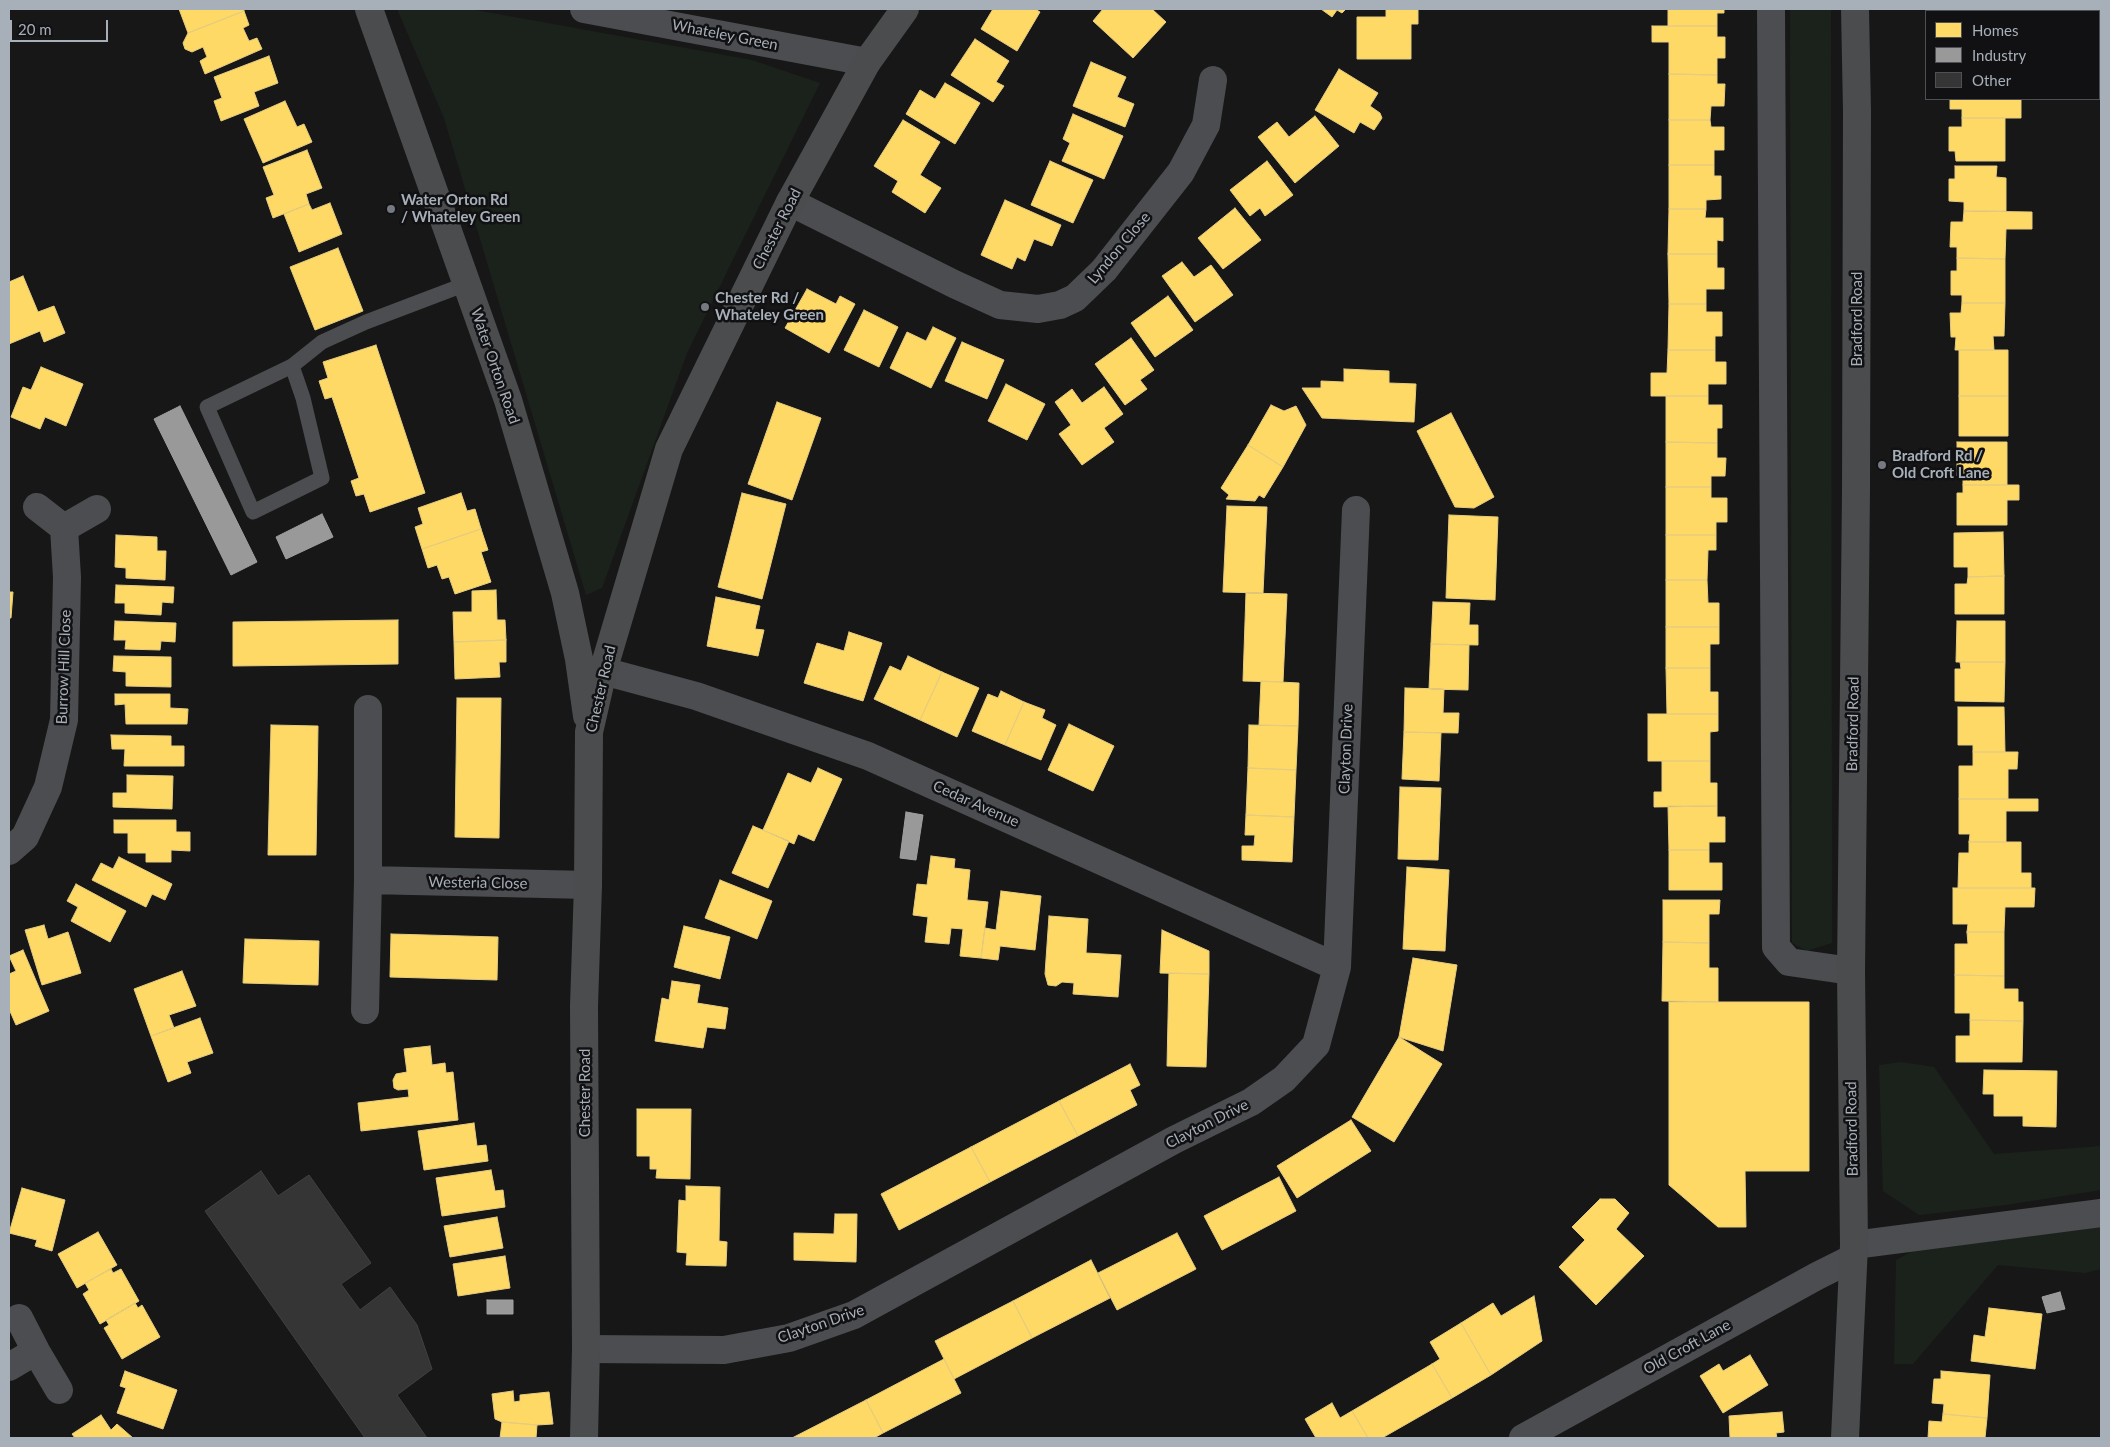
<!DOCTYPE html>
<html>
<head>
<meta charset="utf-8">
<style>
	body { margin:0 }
	#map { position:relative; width:2110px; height:1447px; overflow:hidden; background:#171717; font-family:Lato,sans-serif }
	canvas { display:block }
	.frame { position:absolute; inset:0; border:10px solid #a7afb9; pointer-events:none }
	.legend { position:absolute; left:1925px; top:10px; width:175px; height:90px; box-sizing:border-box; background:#111113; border:1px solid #4d5055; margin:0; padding:6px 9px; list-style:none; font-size:15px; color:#a7afb9 }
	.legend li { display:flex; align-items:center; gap:10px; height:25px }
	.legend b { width:25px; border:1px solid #4d5055 }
	.scale { position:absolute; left:10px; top:20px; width:98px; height:22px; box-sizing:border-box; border:2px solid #a7afb9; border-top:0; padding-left:6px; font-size:15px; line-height:18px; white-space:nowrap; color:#a7afb9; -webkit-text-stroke:4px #111113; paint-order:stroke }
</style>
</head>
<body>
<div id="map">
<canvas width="2110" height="1447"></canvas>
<div class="frame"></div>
<ul class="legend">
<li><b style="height:14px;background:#ffd966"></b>Homes</li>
<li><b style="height:14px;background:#999"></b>Industry</li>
<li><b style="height:14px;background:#353536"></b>Other</li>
</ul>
<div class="scale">20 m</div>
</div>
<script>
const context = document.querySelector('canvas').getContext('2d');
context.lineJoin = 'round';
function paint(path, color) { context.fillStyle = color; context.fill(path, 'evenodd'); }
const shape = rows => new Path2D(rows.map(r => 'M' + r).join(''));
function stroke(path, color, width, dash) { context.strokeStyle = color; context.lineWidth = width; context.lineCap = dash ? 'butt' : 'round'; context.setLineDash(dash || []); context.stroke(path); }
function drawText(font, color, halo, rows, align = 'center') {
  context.font = font + ' Lato,sans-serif'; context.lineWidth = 5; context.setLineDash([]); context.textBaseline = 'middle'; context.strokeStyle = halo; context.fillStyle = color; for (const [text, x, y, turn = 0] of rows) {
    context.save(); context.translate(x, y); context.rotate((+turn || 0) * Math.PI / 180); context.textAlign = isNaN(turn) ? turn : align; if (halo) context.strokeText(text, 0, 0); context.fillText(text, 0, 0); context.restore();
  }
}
paint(shape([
	[397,9,470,9,752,60,820,83,687,353,602,588,586,595,444,118],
	[1790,9,1831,9,1832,943,1807,951,1792,943],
	[1901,1062,1934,1067,1994,1154,2101,1146,2101,1190,2006,1205,1919,1215,1883,1191,1879,1065],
	[2101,1225,2101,1269,2085,1273,1998,1265,1913,1364,1894,1364,1896,1260,1920,1247,2081,1230]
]), '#1b221b');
const homes = shape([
	[179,9,243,9,244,11,188,33,179,9],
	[993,9,1035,9,1040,12,1017,51,981,29,993,9],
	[1103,9,1152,9,1166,22,1133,58,1093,21,1103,9],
	[1321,9,1346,9,1342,13,1337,10,1332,17,1321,9],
	[1386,9,1418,9,1418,24,1411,24,1411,59,1357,59,1357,17,1386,17,1386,9],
	[1668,9,1724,9,1724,13,1717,13,1717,26,1668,26,1668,9],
	[1953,9,2006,9,2006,11,1953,11,1953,9],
	[244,11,249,25,243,28,249,41,257,38,262,49,205,74,200,61,207,57,203,47,192,52,185,49,183,43,188,33,244,11],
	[1652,26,1717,26,1717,37,1725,37,1725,58,1717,58,1717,75,1669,74,1669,42,1652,42,1652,26],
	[975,39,1009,61,996,82,1004,86,993,102,951,75,975,39],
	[269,56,278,83,254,92,259,106,221,121,214,101,222,98,214,77,269,56],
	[1091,62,1126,77,1117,97,1134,104,1125,127,1073,106,1091,62],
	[1339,69,1378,93,1370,106,1380,113,1382,118,1374,130,1360,122,1354,133,1315,110,1339,69],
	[1669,74,1717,75,1717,84,1725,84,1724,106,1711,106,1710,120,1669,120,1669,74],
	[945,83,980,103,955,144,906,114,920,90,935,99,945,83],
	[1950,99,2021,99,2021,118,1962,118,1962,109,1950,109,1950,99],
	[285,101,297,127,304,124,312,142,263,163,244,119,285,101],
	[1073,114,1123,136,1104,179,1062,161,1070,143,1063,139,1073,114],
	[1315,116,1339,146,1295,183,1258,137,1277,122,1289,137,1315,116],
	[1962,118,2005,118,2005,161,1956,161,1955,151,1949,151,1949,127,1962,127,1962,118],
	[903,120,940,142,920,175,941,188,925,213,892,192,898,181,874,166,903,120],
	[1669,120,1710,120,1711,127,1724,127,1724,150,1714,150,1714,165,1669,165,1669,120],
	[307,150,322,188,306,194,309,204,273,218,266,198,274,195,263,167,307,150],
	[1050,161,1093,180,1073,223,1031,205,1050,161],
	[1267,161,1293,195,1265,216,1260,208,1250,216,1230,190,1267,161],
	[1669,165,1714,165,1714,176,1721,176,1721,199,1706,200,1706,209,1669,209,1669,165],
	[1955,166,1997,166,1996,177,2006,178,2006,211,1964,211,1964,202,1949,201,1949,179,1955,179,1955,166],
	[1005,200,1061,225,1052,246,1034,239,1025,261,1017,257,1012,269,981,255,1005,200],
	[330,203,342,234,299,252,284,214,309,204,312,210,330,203],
	[1235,208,1261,240,1223,269,1198,238,1235,208],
	[1669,209,1706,209,1705,218,1723,218,1723,241,1717,240,1717,254,1668,254,1669,209],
	[1964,211,2032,212,2032,229,2006,229,2005,259,1957,258,1957,247,1950,247,1951,222,1963,222,1964,211],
	[338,248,363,311,315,330,290,267,338,248],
	[1668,254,1717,254,1717,268,1724,268,1724,289,1706,289,1706,304,1669,304,1668,254],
	[1957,258,2005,259,2005,303,1962,303,1962,295,1951,295,1951,271,1957,271,1957,258],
	[1182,262,1194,277,1211,265,1233,295,1195,322,1162,276,1182,262],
	[23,276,38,312,54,306,65,333,44,342,40,331,9,344,9,282,23,276],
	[807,289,836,304,840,296,855,304,829,353,785,328,807,289],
	[1168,296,1193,330,1155,357,1131,323,1168,296],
	[1962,303,2005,303,2004,336,1993,336,1994,350,1955,350,1956,337,1951,337,1950,313,1961,313,1962,303],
	[1669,304,1706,304,1706,312,1722,312,1722,336,1715,336,1715,350,1668,350,1669,304],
	[864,310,898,327,879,367,844,350,864,310],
	[933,327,956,338,931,388,890,368,907,332,926,341,933,327],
	[1131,338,1154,370,1140,380,1147,389,1125,405,1095,364,1131,338],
	[962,342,1004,360,987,399,945,381,962,342],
	[376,345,425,493,370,512,364,494,356,496,351,481,359,478,332,397,325,399,319,381,328,378,323,362,376,345],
	[1668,350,1715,350,1715,362,1726,362,1726,384,1708,384,1708,396,1651,396,1651,373,1667,373,1668,350],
	[1959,350,2008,350,2008,396,1959,396,1959,350],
	[41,367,83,384,66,426,45,417,40,429,11,417,23,387,31,390,41,367],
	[1344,369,1389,371,1389,383,1416,384,1414,422,1322,418,1302,388,1321,388,1321,381,1344,382,1344,369],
	[1006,384,1045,404,1027,440,988,421,1006,384],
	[1104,387,1123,414,1104,428,1114,442,1082,465,1059,434,1071,425,1055,402,1072,389,1082,403,1104,387],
	[1666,396,1708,396,1708,405,1722,405,1722,428,1717,428,1717,443,1666,442,1666,396],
	[1959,396,2008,396,2008,436,1959,436,1959,396],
	[777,402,821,418,792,500,748,484,777,402],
	[1271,405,1284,411,1296,406,1306,425,1283,467,1248,445,1271,405],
	[1451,413,1494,497,1474,508,1455,507,1417,431,1451,413],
	[1666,442,1717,443,1717,458,1726,458,1725,476,1711,476,1711,487,1666,487,1666,442],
	[1957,442,2007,442,2007,485,1963,485,1963,476,1957,476,1957,442],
	[1248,445,1283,467,1264,498,1259,495,1255,501,1226,499,1229,495,1221,488,1248,445],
	[1963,485,2019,485,2019,500,2007,500,2007,525,1957,525,1957,493,1963,493,1963,485],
	[1666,487,1711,487,1711,498,1727,498,1727,522,1716,522,1716,535,1666,535,1666,487],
	[461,493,467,511,475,509,481,529,422,549,415,527,423,524,418,508,461,493],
	[742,493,786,504,762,599,718,587,742,493],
	[1227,506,1267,507,1263,593,1223,592,1227,506],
	[1449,515,1498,517,1495,600,1446,598,1449,515],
	[481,529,488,550,481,552,491,582,455,594,449,577,442,579,437,565,428,568,422,549,481,529],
	[2003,532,2004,576,1968,577,1968,567,1954,567,1954,533,2003,532],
	[116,535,157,537,157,551,166,551,165,580,126,578,126,568,115,567,116,535],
	[1666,535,1716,535,1716,550,1708,550,1707,580,1666,580,1666,535],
	[2004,576,2004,614,1955,614,1955,584,1967,584,1968,577,2004,576],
	[1666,580,1707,580,1708,603,1719,603,1719,627,1666,627,1666,580],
	[116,585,174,587,173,603,162,602,161,615,125,613,125,603,115,603,116,585],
	[496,590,497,620,505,620,506,640,454,642,453,612,472,612,472,591,496,590],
	[9,592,13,592,11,618,9,618,9,592],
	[1246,593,1287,594,1283,682,1243,681,1246,593],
	[716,597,760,606,755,629,764,630,758,656,707,646,716,597],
	[1433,602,1470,603,1469,625,1478,625,1478,645,1431,644,1433,602],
	[398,620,398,664,233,666,233,622,398,620],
	[115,621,176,623,175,642,161,641,160,650,125,649,126,640,114,640,115,621],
	[1957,621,2005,621,2005,662,1956,662,1957,621],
	[1666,627,1719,627,1719,644,1710,644,1710,668,1666,668,1666,627],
	[849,632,882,643,863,701,804,683,817,643,844,651,849,632],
	[506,640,506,662,499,662,500,677,455,679,454,642,506,640],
	[1431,644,1469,645,1468,690,1429,689,1431,644],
	[114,656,171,657,171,687,126,686,126,672,113,671,114,656],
	[908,656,942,672,920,720,874,699,890,666,901,671,908,656],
	[1960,662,2005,662,2004,702,1955,701,1955,669,1961,669,1960,662],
	[1666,668,1710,668,1710,692,1718,692,1718,714,1667,714,1666,668],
	[942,672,979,688,957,737,920,720,942,672],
	[1261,681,1299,683,1298,726,1259,725,1261,681],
	[1405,688,1444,689,1443,713,1459,713,1458,733,1404,732,1405,688],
	[1001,691,1024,702,1005,745,972,731,988,694,998,698,1001,691],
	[115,694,170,694,170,708,188,709,187,724,126,724,125,704,115,705,115,694],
	[457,698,501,698,499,838,455,837,457,698],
	[1024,702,1045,710,1042,718,1056,725,1041,760,1005,745,1024,702],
	[1958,707,2004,707,2005,752,1973,752,1973,745,1958,745,1958,707],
	[1648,714,1718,714,1718,731,1710,732,1710,761,1648,761,1648,714],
	[1069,724,1114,746,1093,791,1048,770,1069,724],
	[271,725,318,726,316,855,268,855,271,725],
	[1249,725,1298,726,1296,770,1248,768,1249,725],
	[1404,732,1441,733,1439,781,1402,779,1404,732],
	[111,735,171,736,171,746,184,746,184,766,124,766,125,749,112,749,111,735],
	[1973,752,2018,752,2017,769,2008,769,2008,799,1959,799,1959,766,1973,766,1973,752],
	[1662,761,1710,761,1710,783,1717,783,1717,806,1654,807,1654,792,1662,792,1662,761],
	[818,768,842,779,814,841,798,834,794,844,763,830,788,773,811,783,818,768],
	[1248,768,1296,770,1294,817,1246,815,1248,768],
	[127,775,173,776,172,809,113,807,113,793,127,793,127,775],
	[1400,787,1441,788,1438,860,1398,859,1400,787],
	[1959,799,2038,799,2038,811,2006,811,2006,842,1969,842,1970,834,1959,834,1959,799],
	[1668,806,1717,806,1717,817,1725,817,1725,842,1709,842,1709,850,1669,850,1668,806],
	[1246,815,1294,817,1292,862,1242,860,1242,846,1254,846,1255,835,1245,835,1246,815],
	[114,820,176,820,176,832,190,832,190,851,171,850,171,862,146,862,146,853,128,853,128,833,114,833,114,820],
	[753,826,789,841,768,888,732,873,753,826],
	[1969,842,2021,842,2021,873,2031,873,2031,888,1958,888,1959,853,1969,853,1969,842],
	[1669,850,1709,850,1709,863,1722,863,1722,890,1669,890,1669,850],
	[931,856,955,859,954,868,970,870,967,900,988,902,981,958,960,956,963,929,951,928,949,944,925,942,928,917,913,915,917,884,927,885,931,856],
	[119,857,172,884,165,900,152,894,146,907,92,880,101,863,113,869,119,857],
	[1407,867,1449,870,1445,951,1403,949,1407,867],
	[720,880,772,901,757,939,705,918,720,880],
	[76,884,126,911,110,942,71,921,78,907,67,901,76,884],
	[1953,888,2035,888,2034,907,2005,907,2004,932,1967,932,1968,924,1953,924,1953,888],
	[1001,891,1041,896,1035,950,1000,946,998,960,981,958,985,928,996,930,1001,891],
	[1663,900,1720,900,1719,914,1709,914,1709,943,1663,942,1663,900],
	[1049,916,1088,919,1086,953,1121,955,1118,997,1073,994,1074,983,1062,982,1056,986,1048,985,1045,974,1049,916],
	[44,925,48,939,68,932,81,973,42,985,25,930,44,925],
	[684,926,730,937,720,979,674,967,684,926],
	[1162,930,1209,951,1209,974,1160,973,1162,930],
	[1967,932,2004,932,2004,976,1955,975,1955,944,1968,944,1967,932],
	[391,934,498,937,497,980,390,977,391,934],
	[245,939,319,941,318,985,243,983,245,939],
	[1663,942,1709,943,1709,968,1718,968,1718,1002,1662,1001,1663,942],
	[23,950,49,1011,16,1025,9,1009,9,974,16,971,9,956,23,950],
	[1413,958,1457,965,1443,1051,1399,1037,1413,958],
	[182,971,196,1006,169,1015,174,1028,151,1036,134,989,182,971],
	[1169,973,1209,974,1206,1067,1167,1066,1169,973],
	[1955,975,2004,976,2004,989,2018,989,2018,1002,2023,1002,2023,1021,1970,1020,1970,1013,1955,1013,1955,975],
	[672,981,700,985,697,1003,728,1008,725,1029,707,1027,703,1048,655,1041,662,998,669,1000,672,981],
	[1669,1002,1809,1002,1809,1171,1745,1171,1746,1227,1718,1227,1669,1185,1669,1002],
	[200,1018,213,1053,187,1062,191,1073,168,1082,151,1036,200,1018],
	[1970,1020,2023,1021,2022,1062,1956,1062,1956,1036,1970,1036,1970,1020],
	[1399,1037,1442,1064,1394,1142,1352,1117,1399,1037],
	[430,1046,432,1065,445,1063,446,1073,453,1072,458,1120,361,1131,358,1103,409,1097,408,1089,398,1090,394,1088,393,1080,396,1074,407,1072,404,1049,430,1046],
	[1130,1064,1140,1085,1130,1090,1137,1105,1078,1136,1059,1101,1130,1064],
	[1984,1070,2057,1071,2056,1127,2023,1126,2023,1116,1994,1116,1994,1094,1983,1094,1984,1070],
	[1059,1101,1078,1136,990,1182,971,1147,1059,1101],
	[637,1109,691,1109,690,1179,656,1178,657,1169,650,1169,650,1156,637,1156,637,1109],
	[1351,1120,1371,1151,1297,1198,1277,1166,1351,1120],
	[474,1123,477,1146,486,1145,488,1161,424,1170,418,1131,474,1123],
	[971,1147,990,1182,899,1230,881,1194,971,1147],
	[491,1170,495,1191,503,1190,505,1207,442,1216,436,1178,491,1170],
	[1279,1177,1296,1211,1222,1250,1204,1216,1279,1177],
	[686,1186,720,1187,719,1241,727,1242,726,1266,686,1265,687,1253,677,1252,679,1200,686,1201,686,1186],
	[22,1188,65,1200,52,1251,35,1246,37,1240,9,1233,22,1188],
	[1600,1199,1615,1199,1629,1213,1616,1229,1644,1256,1596,1305,1559,1267,1585,1240,1572,1227,1600,1199],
	[835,1214,857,1214,856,1262,794,1260,794,1233,834,1234,835,1214],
	[497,1217,503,1248,450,1257,444,1226,497,1217],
	[98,1232,117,1265,77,1288,58,1254,98,1232],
	[1177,1233,1196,1269,1117,1310,1098,1273,1177,1233],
	[505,1256,510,1288,458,1296,453,1264,505,1256],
	[1091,1260,1110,1298,1032,1338,1013,1301,1091,1260],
	[111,1269,113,1273,121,1269,139,1301,100,1324,83,1294,89,1290,85,1283,111,1269],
	[1534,1296,1542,1341,1491,1375,1461,1323,1493,1303,1501,1316,1534,1296],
	[1013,1301,1032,1338,954,1379,935,1341,1013,1301],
	[135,1303,138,1308,142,1305,160,1337,122,1359,104,1328,109,1325,106,1320,135,1303],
	[1989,1308,2042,1314,2035,1369,1971,1361,1974,1335,1985,1337,1989,1308],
	[1461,1323,1491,1375,1452,1398,1432,1364,1440,1359,1430,1342,1461,1323],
	[1750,1355,1768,1385,1723,1413,1700,1376,1719,1364,1723,1371,1750,1355],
	[944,1359,961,1393,883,1433,866,1400,944,1359],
	[1432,1364,1452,1398,1382,1438,1368,1438,1352,1411,1432,1364],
	[125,1371,177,1390,163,1429,117,1413,126,1388,120,1386,125,1371],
	[1941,1371,1990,1375,1987,1418,1943,1414,1944,1404,1932,1403,1934,1379,1941,1379,1941,1371],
	[513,1391,514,1402,520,1401,520,1395,549,1392,553,1424,537,1425,502,1422,495,1419,492,1394,513,1391],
	[866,1400,883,1433,874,1438,792,1438,866,1400],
	[1332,1403,1340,1418,1352,1411,1368,1438,1316,1438,1305,1419,1332,1403],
	[1782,1412,1784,1432,1776,1433,1777,1438,1730,1438,1729,1416,1782,1412],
	[1943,1414,1987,1418,1985,1438,1928,1438,1929,1421,1942,1422,1943,1414],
	[101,1415,111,1430,117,1424,133,1438,75,1438,72,1434,101,1415],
	[502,1422,537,1425,536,1438,500,1438,502,1422]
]);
paint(homes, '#ffd966');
stroke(homes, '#e5cc7f', 1);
const industry = shape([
	[180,406,257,562,231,575,154,419,180,406],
	[322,514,333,537,286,559,276,537,322,514],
	[906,812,923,815,916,860,900,858,906,812],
	[2060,1292,2065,1309,2047,1313,2042,1297,2060,1292],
	[487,1300,513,1300,513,1314,487,1314,487,1300]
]);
paint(industry, '#999');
stroke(industry, '#9da0a3', 1);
const building = shape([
	[261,1171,278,1196,309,1175,371,1263,341,1284,360,1310,390,1287,417,1325,432,1369,397,1395,427,1438,365,1438,205,1211,261,1171]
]);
paint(building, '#353536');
stroke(building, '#3f4143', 1);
stroke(shape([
	[292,366,207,407,253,512,322,478,303,398,292,366,322,342,366,322,466,284]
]), '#4b4d50', 15);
stroke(shape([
	[584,9,867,62],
	[1771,9,1776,947,1789,962,1851,971],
	[790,202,954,284,1000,305,1038,309,1060,305,1075,298,1104,270,1181,172,1206,125,1213,80],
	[64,528,97,509],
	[603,671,696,696,868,756,1337,967],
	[9,851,25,837,48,787,64,720,67,577,64,528,37,507],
	[368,880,588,885],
	[365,1010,368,880,368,709],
	[1854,1245,2101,1213],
	[19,1318,36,1351,59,1390],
	[586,1349,724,1350,789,1338,854,1315,1174,1140,1251,1102,1284,1079,1316,1045,1337,967,1356,510],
	[9,1367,36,1351],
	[1523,1438,1817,1276,1853,1258]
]), '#4b4d50', 28);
stroke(shape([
	[369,9,508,400,565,593,579,659,587,716],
	[584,1438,586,1349,584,1006,588,885,589,732,603,671,669,449,790,202,867,62,905,9],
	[1845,1438,1854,1245,1851,971,1856,491,1857,111,1855,9]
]), '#4a4c4e', 28);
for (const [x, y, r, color] of [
	[391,209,5,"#757a80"],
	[705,307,5,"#757a80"],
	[1882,465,5,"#757a80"]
]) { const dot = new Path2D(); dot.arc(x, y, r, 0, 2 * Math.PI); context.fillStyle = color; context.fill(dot); stroke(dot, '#111113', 2); }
drawText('15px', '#a7afb9', '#111113', [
	["Whateley Green",725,35,11],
	["Chester Road",777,229,-63],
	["Lyndon Close",1119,248,-50],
	["Bradford Road",1857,319,-90],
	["Water Orton Road",495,366,71],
	["Burrow Hill Close",64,667,-88],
	["Chester Road",601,689,-77],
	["Bradford Road",1853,724,-89],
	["Clayton Drive",1346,749,-88],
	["Cedar Avenue",976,804,24],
	["Westeria Close",478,883,1],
	["Chester Road",585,1093,-90],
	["Clayton Drive",1207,1124,-27],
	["Bradford Road",1852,1129,-91],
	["Clayton Drive",821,1324,-19],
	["Old Croft Lane",1687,1347,-29]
]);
drawText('bold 15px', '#a7afb9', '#111113', [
	["Water Orton Rd",401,200],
	["/ Whateley Green",401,217],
	["Chester Rd /",715,298],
	["Whateley Green",715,315],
	["Bradford Rd /",1892,456],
	["Old Croft Lane",1892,473]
], 'left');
</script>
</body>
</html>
